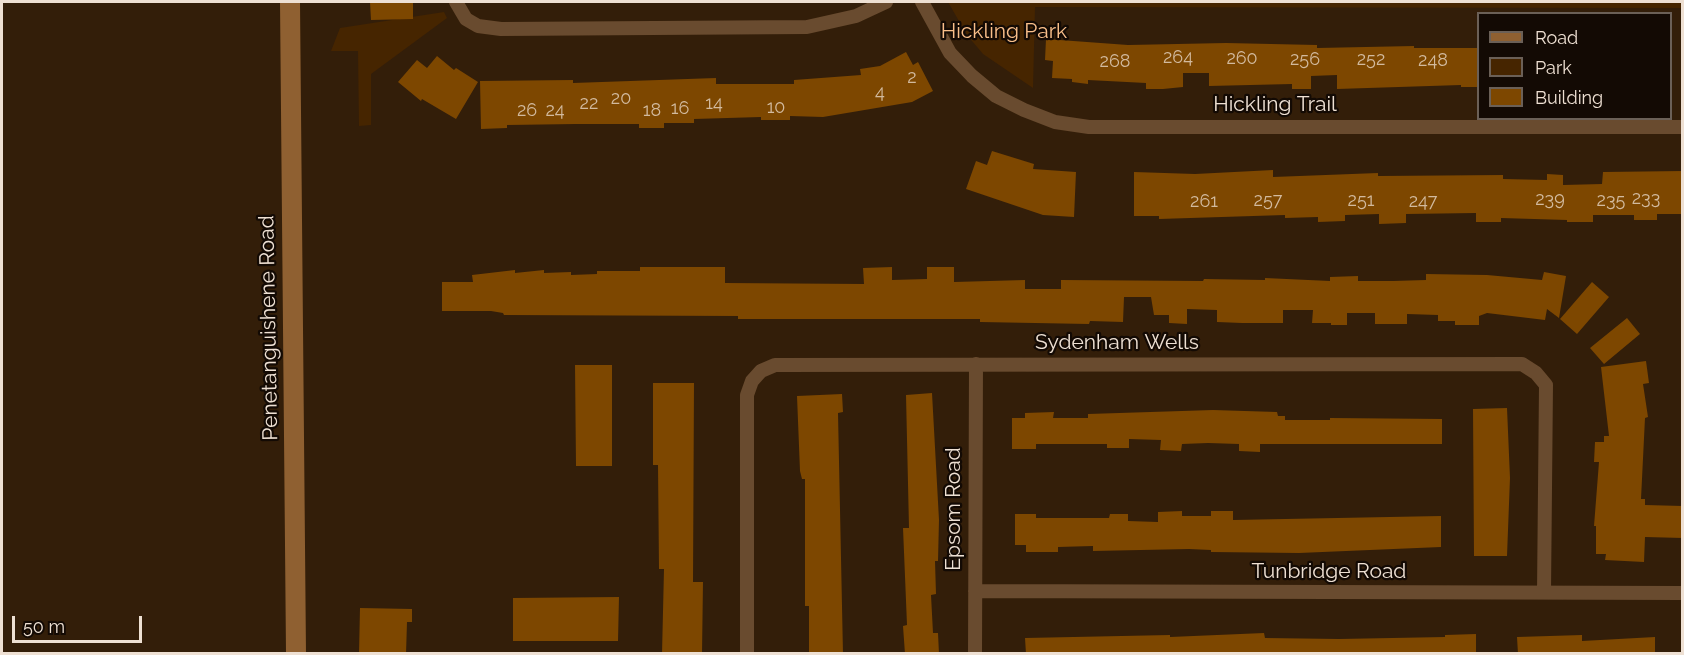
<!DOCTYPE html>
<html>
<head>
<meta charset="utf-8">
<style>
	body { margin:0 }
	#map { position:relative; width:1684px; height:655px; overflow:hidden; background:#331e09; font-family:Raleway,sans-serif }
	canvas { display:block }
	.frame { position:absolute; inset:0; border:3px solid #eee0d3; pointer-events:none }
	.legend { position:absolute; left:1477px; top:12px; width:195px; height:108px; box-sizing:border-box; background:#130a04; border:2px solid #6b6057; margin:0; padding:8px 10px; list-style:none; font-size:18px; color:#eee0d3 }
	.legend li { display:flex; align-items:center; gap:12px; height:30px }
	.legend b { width:30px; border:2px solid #6b6057 }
	.scale { position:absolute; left:12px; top:616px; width:130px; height:27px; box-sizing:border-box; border:3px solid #eee0d3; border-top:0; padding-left:8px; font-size:18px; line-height:21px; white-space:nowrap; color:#eee0d3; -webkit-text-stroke:4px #130a04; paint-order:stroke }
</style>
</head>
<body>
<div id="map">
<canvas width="1684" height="655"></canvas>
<div class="frame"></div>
<ul class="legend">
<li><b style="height:8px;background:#8f6031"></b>Road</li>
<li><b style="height:16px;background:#462500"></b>Park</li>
<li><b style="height:16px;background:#7d4700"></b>Building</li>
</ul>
<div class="scale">50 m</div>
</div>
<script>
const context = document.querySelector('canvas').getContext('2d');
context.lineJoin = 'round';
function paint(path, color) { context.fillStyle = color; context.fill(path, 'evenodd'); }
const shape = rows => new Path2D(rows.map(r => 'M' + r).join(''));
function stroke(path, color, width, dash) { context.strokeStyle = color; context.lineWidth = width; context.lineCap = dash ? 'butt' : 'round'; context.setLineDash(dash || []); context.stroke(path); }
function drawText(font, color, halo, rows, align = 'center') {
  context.font = font + ' Raleway,sans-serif'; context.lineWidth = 4.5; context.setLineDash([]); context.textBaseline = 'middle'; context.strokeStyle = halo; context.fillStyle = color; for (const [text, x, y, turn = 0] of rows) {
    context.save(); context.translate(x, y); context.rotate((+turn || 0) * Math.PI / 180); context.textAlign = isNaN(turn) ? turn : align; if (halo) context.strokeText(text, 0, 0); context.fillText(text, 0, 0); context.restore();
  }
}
paint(shape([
	[948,2,1682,2,1682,8,1035,7,1033,88,983,54,967,35],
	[444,12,447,18,371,74,371,125,359,126,358,51,331,51,340,28]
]), '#462500');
paint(shape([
	[370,2,413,2,413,19,371,20],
	[1046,39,1128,45,1226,43,1317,45,1317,48,1414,46,1414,48,1478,48,1478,87,1461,87,1461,85,1337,89,1337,75,1311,76,1311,89,1292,89,1292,84,1209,86,1209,73,1183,73,1183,87,1163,89,1146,89,1146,83,1088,80,1088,84,1072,82,1072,79,1052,78,1053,61,1045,60],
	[906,52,913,65,918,62,933,91,912,102,823,117,790,116,790,120,761,120,761,117,694,119,694,123,664,123,664,128,639,128,639,124,576,124,507,125,507,128,481,129,480,81,573,80,573,83,716,78,716,84,794,84,794,80,861,75,860,69,880,66],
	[437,56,454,70,456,68,478,82,456,119,422,99,421,101,398,82,417,60,427,68],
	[992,151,1034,164,1033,169,1076,172,1074,217,1043,215,966,189,976,161,987,165],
	[1273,170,1273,177,1378,173,1378,176,1503,175,1503,179,1547,180,1547,174,1563,175,1563,185,1602,184,1603,172,1683,171,1683,214,1657,214,1657,220,1634,220,1634,215,1593,215,1593,222,1567,222,1567,220,1501,218,1501,222,1476,222,1476,213,1406,214,1406,223,1379,224,1379,214,1345,215,1345,221,1318,222,1318,217,1285,218,1285,215,1159,219,1159,216,1134,216,1134,172,1195,174],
	[640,267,725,267,725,283,864,284,863,268,892,267,892,280,927,279,927,267,954,267,954,282,1025,280,1025,289,1061,289,1061,280,1203,281,1204,279,1265,280,1265,278,1330,281,1330,277,1358,276,1358,281,1393,281,1426,280,1426,274,1487,275,1542,280,1544,272,1566,276,1559,318,1547,309,1545,320,1487,313,1479,316,1479,325,1455,325,1455,321,1438,321,1438,315,1407,314,1407,324,1375,324,1375,313,1347,313,1347,325,1331,325,1331,323,1312,323,1313,310,1283,310,1283,323,1242,323,1217,322,1217,310,1187,309,1187,324,1169,323,1169,315,1154,315,1151,297,1124,297,1123,322,1090,321,1089,324,980,322,980,319,738,319,738,316,504,315,503,313,491,311,442,311,442,282,473,282,472,275,515,270,515,273,544,270,544,273,571,272,571,275,597,274,597,271,640,271],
	[1592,282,1609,297,1577,334,1560,319],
	[1627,318,1640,334,1604,364,1590,348],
	[1646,361,1649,383,1643,384,1648,417,1645,418,1641,499,1645,499,1645,505,1683,506,1683,538,1645,537,1644,562,1605,560,1606,554,1596,554,1596,526,1594,526,1599,462,1594,462,1595,442,1604,442,1604,436,1609,436,1601,367],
	[575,365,612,365,612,466,576,466],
	[653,383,694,383,693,582,703,582,702,654,662,654,664,569,659,569,658,465,653,465],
	[932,393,939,520,938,561,935,561,936,594,931,595,933,633,938,633,939,654,905,654,903,626,907,625,903,528,909,528,906,395],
	[842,394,843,412,838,413,843,654,809,654,809,606,805,606,805,479,802,479,800,471,797,396],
	[1507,408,1510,478,1507,556,1474,556,1473,409],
	[1213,410,1277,412,1278,416,1285,416,1285,420,1330,420,1330,418,1442,419,1442,444,1260,444,1260,452,1239,451,1239,444,1208,443,1182,444,1181,451,1160,450,1161,440,1129,439,1129,448,1107,448,1107,444,1036,444,1036,449,1012,449,1012,418,1025,418,1025,413,1054,412,1053,418,1088,418,1088,414],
	[1182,511,1182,516,1211,516,1211,511,1233,511,1233,520,1441,516,1441,547,1299,553,1211,552,1211,550,1189,549,1093,551,1093,546,1058,547,1058,552,1026,552,1026,545,1015,545,1015,514,1036,514,1036,518,1109,518,1110,514,1128,514,1128,521,1158,522,1158,512],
	[619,597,618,641,513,641,513,598],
	[360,608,412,609,412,622,407,622,406,654,359,654],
	[1264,633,1265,638,1339,639,1445,637,1445,635,1476,634,1476,654,1026,654,1025,638,1170,635,1170,637],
	[1582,635,1582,641,1655,637,1655,654,1518,654,1517,637]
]), '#7d4700');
stroke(shape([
	[456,2,466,19,478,26,501,29,807,27,856,16,886,2],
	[922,2,950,53,972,76,996,96,1024,110,1055,122,1089,127,1682,127],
	[975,591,1682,593],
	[747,654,747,395,752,381,761,371,775,365,1522,364,1536,373,1546,385,1544,592],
	[975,654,976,364]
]), '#694b2f', 14);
stroke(shape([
	[290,2,296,654]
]), '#8f6031', 20);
drawText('18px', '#d2ba9e', null, [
	["264",1178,58],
	["260",1242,59],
	["256",1305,60],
	["252",1371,60],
	["248",1433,61],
	["268",1115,62],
	["2",912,78],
	["4",880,93],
	["20",621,99],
	["22",589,104],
	["14",714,104],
	["10",776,108],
	["16",680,109],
	["26",527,111],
	["24",555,111],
	["18",652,111],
	["233",1646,199],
	["239",1550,200],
	["257",1268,201],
	["251",1361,201],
	["235",1611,201],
	["261",1204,202],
	["247",1423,202]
]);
drawText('21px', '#f9bf8a', '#130a04', [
	["Hickling Park",1004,32]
]);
drawText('21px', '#eee0d3', '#130a04', [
	["Hickling Trail",1275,105],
	["Penetanguishene Road",269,328,-91],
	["Sydenham Wells",1117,343],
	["Epsom Road",954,509,-90],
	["Tunbridge Road",1329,572]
]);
</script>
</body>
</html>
